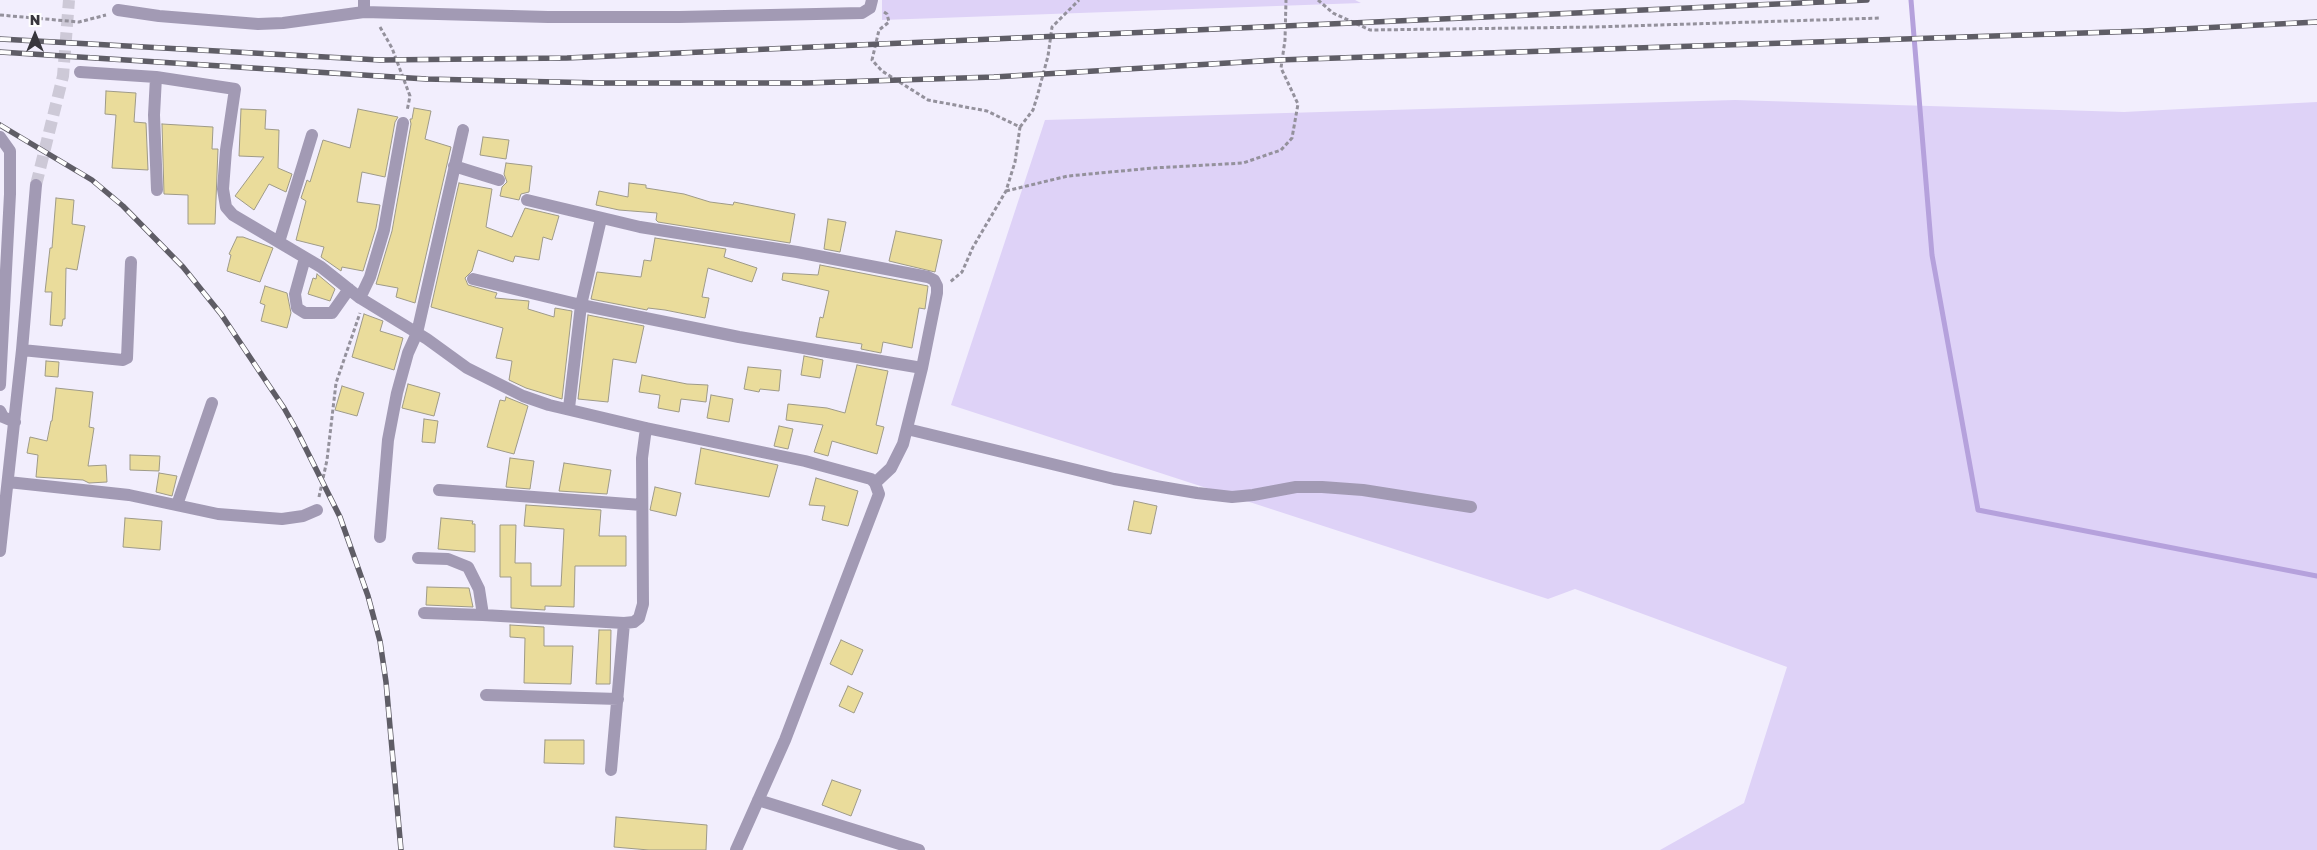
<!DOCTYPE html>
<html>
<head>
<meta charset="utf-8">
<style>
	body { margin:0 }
	#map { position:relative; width:2317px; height:850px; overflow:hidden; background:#f2eefd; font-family:"Golos Text",sans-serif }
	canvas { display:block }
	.north { position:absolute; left:10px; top:10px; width:50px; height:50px; -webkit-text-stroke:4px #fefefe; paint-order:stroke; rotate:0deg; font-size:14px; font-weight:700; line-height:20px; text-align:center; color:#38363d }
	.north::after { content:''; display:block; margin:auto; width:18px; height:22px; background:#38363d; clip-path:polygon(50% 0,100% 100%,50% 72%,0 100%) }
</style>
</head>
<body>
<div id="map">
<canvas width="2317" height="850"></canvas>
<div class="north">N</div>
</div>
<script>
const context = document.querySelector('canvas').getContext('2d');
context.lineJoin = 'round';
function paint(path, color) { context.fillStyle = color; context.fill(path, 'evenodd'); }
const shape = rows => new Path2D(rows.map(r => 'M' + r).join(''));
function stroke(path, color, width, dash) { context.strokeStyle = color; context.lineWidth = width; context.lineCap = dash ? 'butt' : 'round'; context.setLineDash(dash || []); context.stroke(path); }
paint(shape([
	[882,0,1355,0,1361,3,882,20],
	[1735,100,2124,112,2317,102,2317,850,1660,850,1744,803,1787,667,1575,589,1548,599,951,405,1045,120]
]), '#ded2f7');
stroke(shape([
	[1911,0,1932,255,1978,510,2317,576]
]), '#b5a1dc', 5);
const building = shape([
	[106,91,136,93,134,122,146,123,148,170,112,168,116,115,105,114,106,91],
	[414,108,431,111,425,139,451,147,415,303,396,297,398,288,376,284,392,231,411,124,410,119,412,119,414,108],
	[241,109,266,110,265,129,279,130,278,168,292,174,286,192,269,184,254,210,235,196,264,157,239,156,241,109],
	[358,109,398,117,395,122,385,177,362,172,357,202,380,205,376,228,363,271,342,267,341,271,321,257,324,247,296,240,306,201,301,198,307,180,310,182,323,140,350,148,358,109],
	[162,124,213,127,212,149,218,149,215,224,188,224,188,195,164,194,162,124],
	[483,137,509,140,506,159,480,155,483,137],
	[506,163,532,166,529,192,521,194,519,200,500,196,502,187,507,182,504,174,506,163],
	[459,183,492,189,486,227,512,237,525,208,559,216,552,240,543,237,539,260,515,256,513,262,478,250,472,271,465,278,468,285,497,293,495,298,529,301,528,309,554,317,555,308,572,311,562,399,526,388,509,380,512,361,496,358,503,328,431,307,459,183],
	[629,183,646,185,646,188,684,194,710,202,733,205,734,202,795,214,790,243,658,222,656,220,657,213,619,210,596,205,599,191,628,197,629,183],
	[56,198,74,200,72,224,85,226,77,270,66,268,65,319,63,319,62,326,50,325,52,292,45,292,50,248,52,248,56,198],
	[828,219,846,222,840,252,824,249,828,219],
	[896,231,942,240,935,272,889,261,896,231],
	[237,237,243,237,273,248,260,282,227,271,231,255,229,254,237,237],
	[655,238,726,249,724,257,757,268,752,282,708,268,702,297,709,298,705,318,665,310,648,308,647,310,591,299,597,272,641,277,644,260,651,261,655,238],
	[820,265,928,286,925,309,919,308,912,348,883,342,881,353,861,349,862,344,816,337,820,317,823,318,829,291,782,280,783,273,818,275,820,265],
	[317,274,335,289,330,301,308,294,313,278,316,279,317,274],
	[265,286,287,293,291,313,287,328,261,321,265,305,260,303,265,286],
	[364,314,383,321,380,331,403,338,394,370,352,357,364,314],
	[588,315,644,326,636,363,613,359,608,402,578,399,588,315],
	[804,356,823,360,820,378,801,375,804,356],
	[46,361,59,362,58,377,45,376,46,361],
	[857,365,888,371,876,425,884,427,877,454,832,441,828,456,814,452,823,425,786,420,788,404,827,408,845,413,857,365],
	[748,367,781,370,779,391,760,389,759,392,744,389,748,367],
	[642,375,687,384,708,385,706,402,681,399,679,412,658,408,660,395,639,392,642,375],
	[408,384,440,393,434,416,402,408,408,384],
	[342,386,364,393,357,416,335,410,342,386],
	[56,388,93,392,89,427,94,428,88,466,106,465,107,482,89,483,83,480,36,477,38,455,27,453,30,437,47,441,51,421,52,421,56,388],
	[711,395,733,399,729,422,707,418,711,395],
	[506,397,528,406,514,454,487,447,500,400,505,401,506,397],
	[424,419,438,421,435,443,422,442,424,419],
	[779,426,793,429,788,449,774,446,779,426],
	[701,448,778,465,769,497,695,484,701,448],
	[130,455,160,456,159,471,130,470,130,455],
	[510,458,534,461,530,489,506,487,510,458],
	[564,463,611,470,607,494,559,491,564,463],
	[159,473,177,476,172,496,156,492,159,473],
	[816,478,858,491,848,526,822,520,825,506,809,505,816,478],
	[655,487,681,493,676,516,650,510,655,487],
	[1134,501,1157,506,1151,534,1128,530,1134,501],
	[526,505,601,510,599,536,626,536,626,566,575,566,574,607,545,606,545,610,511,608,511,577,500,577,500,525,516,525,515,563,531,563,531,586,561,586,564,529,524,526,526,505],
	[125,518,162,521,160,550,123,547,125,518],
	[441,518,473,521,472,524,475,524,475,552,438,549,441,518],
	[427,587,469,588,473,607,426,605,427,587],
	[510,625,544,627,544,646,573,646,571,684,524,683,525,638,510,637,510,625],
	[599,630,611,630,610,684,596,684,599,630],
	[841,640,863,650,852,675,830,664,841,640],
	[848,686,863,693,854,713,839,706,848,686],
	[545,740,584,740,584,764,544,763,545,740],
	[832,780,861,790,851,816,822,805,832,780],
	[616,817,707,825,706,850,649,850,614,847,616,817]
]);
paint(building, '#eadc9b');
stroke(building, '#9e9a88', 1);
stroke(shape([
	[36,185,63,76,69,0]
]), '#cdc9d7', 12, [12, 6]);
stroke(shape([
	[1318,0,1333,13,1370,30,1595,27,1881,18],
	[884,12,887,14,889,22,879,30,872,60,882,71,928,100,987,111,1020,127,1015,162,1006,191,973,247,962,272,950,282],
	[0,15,79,22,106,15],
	[380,27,392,48,410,96,407,111],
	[1020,127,1033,110,1037,97,1048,56,1052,27,1079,0],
	[1006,191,1068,176,1153,168,1243,163,1281,150,1292,138,1298,104,1281,68,1285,40,1286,0],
	[319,497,327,460,336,383,360,313]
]), '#94919c', 3, [4, 2.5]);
stroke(shape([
	[118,10,159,16,258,24,283,23,364,12,364,0],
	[364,12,548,17,679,17,862,13,870,8,872,0],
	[80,72,156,77,235,89,226,150,223,189,226,207,233,215,321,267,360,298,427,339,467,368,523,396,549,405,646,428,805,461,871,479,875,483,879,494,785,740,736,850],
	[156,77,154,115,157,190],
	[0,137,10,151,10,194,0,385],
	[454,166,499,180],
	[527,200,640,227,797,252,928,277,934,280,937,286,937,293,922,368,903,444,891,468,875,483],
	[279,242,312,135],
	[305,258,295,294,297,308,305,313,332,313,349,289],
	[473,279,581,305,739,337,922,368],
	[360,298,370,277,384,230,403,123],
	[22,350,123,360,127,358,131,262],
	[569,408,581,305,601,219],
	[0,411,3,417,15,422],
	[907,429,1114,479,1197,493,1232,497,1253,495,1296,487,1322,487,1363,490,1471,507],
	[8,482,129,495,218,514,282,519,303,516,317,510],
	[439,490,642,505],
	[177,505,212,403],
	[380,537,388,440,397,393,408,353,417,333,463,130],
	[0,551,22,350,36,185],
	[418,558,448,559,468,567,479,589,483,615],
	[424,613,483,615,624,623],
	[486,695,618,699],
	[611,770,624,623,634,622,639,618,643,604,642,458,646,428],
	[758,800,919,850]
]), '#a29ab4', 12);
const rail = shape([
	[0,39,380,60,567,58,1867,0],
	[0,52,426,79,601,83,806,83,994,77,1278,60,2143,31,2317,22],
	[0,125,92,180,123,206,183,267,221,314,284,408,297,431,340,517,368,596,380,641,386,682,401,850]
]);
stroke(rail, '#5f5d66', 5.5);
stroke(rail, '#fefefe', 4, [11]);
</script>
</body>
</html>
